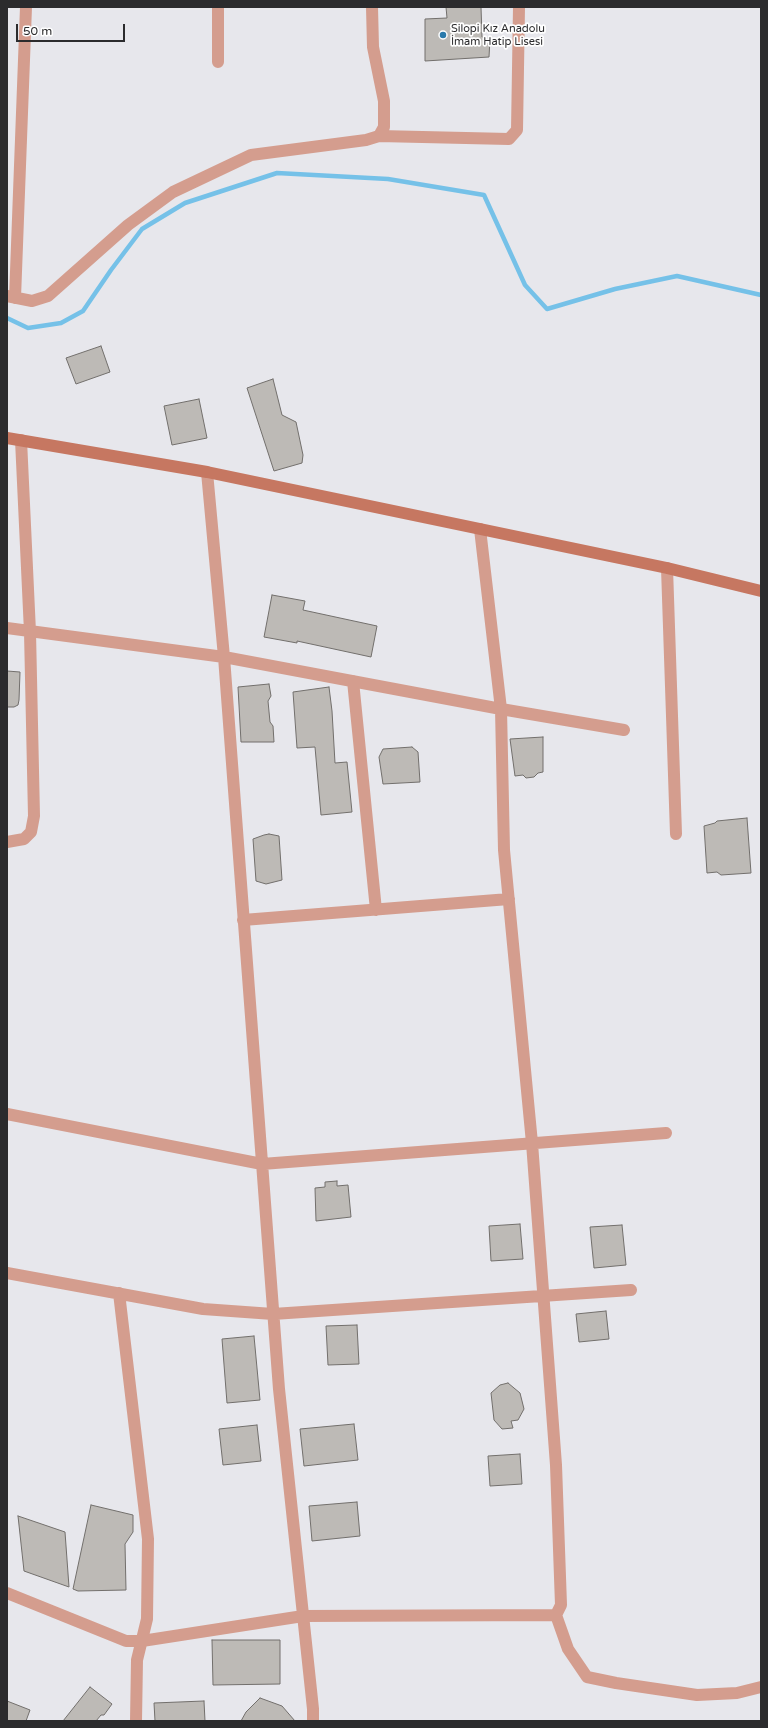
<!DOCTYPE html>
<html>
<head>
<meta charset="utf-8">
<style>
	body { margin:0 }
	#map { position:relative; width:768px; height:1728px; overflow:hidden; background:#e7e7ec; font-family:"Varela Round",sans-serif }
	canvas { display:block }
	.frame { position:absolute; inset:0; border:8px solid #2b2b2d; pointer-events:none }
	.scale { position:absolute; left:16px; top:24px; width:109px; height:18px; box-sizing:border-box; border:2px solid #2b2b2d; border-top:0; padding-left:5px; font-size:12px; line-height:14px; white-space:nowrap; color:#2b2b2d; -webkit-text-stroke:3px #fff; paint-order:stroke }
</style>
</head>
<body>
<div id="map">
<canvas width="768" height="1728"></canvas>
<div class="frame"></div>
<div class="scale">50 m</div>
</div>
<script>
const context = document.querySelector('canvas').getContext('2d');
context.lineJoin = 'round';
const shape = rows => new Path2D(rows.map(r => 'M' + r).join(''));
function stroke(path, color, width, dash) { context.strokeStyle = color; context.lineWidth = width; context.lineCap = dash ? 'butt' : 'round'; context.setLineDash(dash || []); context.stroke(path); }
function paint(path, color) { context.fillStyle = color; context.fill(path, 'evenodd'); }
function drawText(font, color, halo, rows, align = 'center') {
  context.font = font + ' "Varela Round",sans-serif'; context.lineWidth = 3.5; context.setLineDash([]); context.textBaseline = 'middle'; context.strokeStyle = halo; context.fillStyle = color; for (const [text, x, y, turn = 0] of rows) {
    context.save(); context.translate(x, y); context.rotate((+turn || 0) * Math.PI / 180); context.textAlign = isNaN(turn) ? turn : align; if (halo) context.strokeText(text, 0, 0); context.fillText(text, 0, 0); context.restore();
  }
}
stroke(shape([
	[7,318,28,328,61,323,83,311,111,270,142,229,185,203,277,173,388,179,484,195,525,285,547,309,615,289,677,276,761,295]
]), '#75c1e8', 4.5);
const building = shape([
	[446,7,481,7,482,37,490,39,489,57,425,61,425,19,447,18,446,7],
	[101,346,110,372,76,384,66,358,101,346],
	[273,379,282,415,296,422,303,455,302,463,274,471,247,388,273,379],
	[199,399,207,438,172,445,164,406,199,399],
	[272,595,305,601,303,610,377,626,371,657,297,641,297,643,264,637,272,595],
	[7,671,20,672,19,700,18,705,14,707,7,707,7,671],
	[269,684,271,696,268,701,270,722,273,726,274,742,241,742,238,687,269,684],
	[329,687,332,711,335,763,347,762,352,812,321,815,315,747,297,748,293,692,329,687],
	[543,737,543,772,538,773,534,777,526,778,523,775,515,776,510,739,543,737],
	[412,747,418,752,420,782,383,784,379,757,383,749,412,747],
	[747,818,751,873,721,875,717,872,707,873,704,826,715,823,717,821,747,818],
	[269,834,279,836,282,880,266,884,256,881,253,839,264,835,269,834],
	[337,1181,337,1186,348,1185,351,1217,316,1221,315,1188,325,1187,325,1182,337,1181],
	[520,1224,523,1259,491,1261,489,1226,520,1224],
	[622,1225,626,1265,594,1268,590,1227,622,1225],
	[606,1311,609,1339,579,1342,576,1314,606,1311],
	[357,1325,359,1364,328,1365,326,1326,357,1325],
	[254,1336,260,1400,227,1403,222,1339,254,1336],
	[508,1383,520,1393,524,1409,518,1420,511,1421,513,1428,502,1429,494,1420,491,1393,500,1385,508,1383],
	[354,1424,358,1460,304,1466,300,1429,354,1424],
	[257,1425,261,1461,223,1465,219,1429,257,1425],
	[520,1454,522,1484,490,1486,488,1456,520,1454],
	[357,1502,360,1536,312,1541,309,1506,357,1502],
	[91,1505,133,1515,133,1532,125,1544,126,1590,78,1591,73,1589,91,1505],
	[18,1516,65,1532,69,1587,24,1571,18,1516],
	[212,1640,280,1640,280,1684,213,1685,212,1640],
	[90,1687,112,1704,104,1715,101,1715,96,1721,63,1721,90,1687],
	[260,1698,282,1706,295,1721,241,1721,246,1712,260,1698],
	[7,1701,30,1710,26,1721,7,1721,7,1701],
	[204,1701,205,1721,155,1721,154,1703,204,1701]
]);
paint(building, '#bdbab6');
stroke(building, '#726f6c', 1);
stroke(shape([
	[218,62,218,7],
	[379,136,509,139,517,130,519,7],
	[7,296,32,301,48,296,128,225,173,192,251,155,366,140,379,136,384,127,384,101,373,47,372,7],
	[15,298,26,7],
	[207,472,224,657,279,1389,313,1709,313,1721],
	[480,529,501,709,504,850,532,1143,556,1465,561,1605,556,1615,568,1649,587,1677,616,1683,697,1695,737,1693,761,1687],
	[667,568,676,834],
	[7,628,224,657,501,709,624,730],
	[353,681,376,910],
	[7,842,24,839,31,832,34,816,30,632,21,440],
	[243,920,509,899],
	[7,1114,262,1164,666,1133],
	[7,1273,203,1309,273,1314,631,1290],
	[119,1293,148,1539,147,1619,137,1660,136,1721],
	[7,1593,126,1641,142,1641,303,1616,556,1615]
]), '#d49d8e', 12);
stroke(shape([
	[7,438,207,472,667,568,761,591]
]), '#c67761', 12);
for (const [x, y, r, color] of [
	[443,35,4,"#2a7aac"]
]) { const dot = new Path2D(); dot.arc(x, y, r, 0, 2 * Math.PI); context.fillStyle = color; context.fill(dot); stroke(dot, '#fff', 1.5); }
drawText('11px', '#2b2b2d', '#fff', [
	["Silopi Kız Anadolu",451,29],
	["İmam Hatip Lisesi",451,42]
], 'left');
</script>
</body>
</html>
